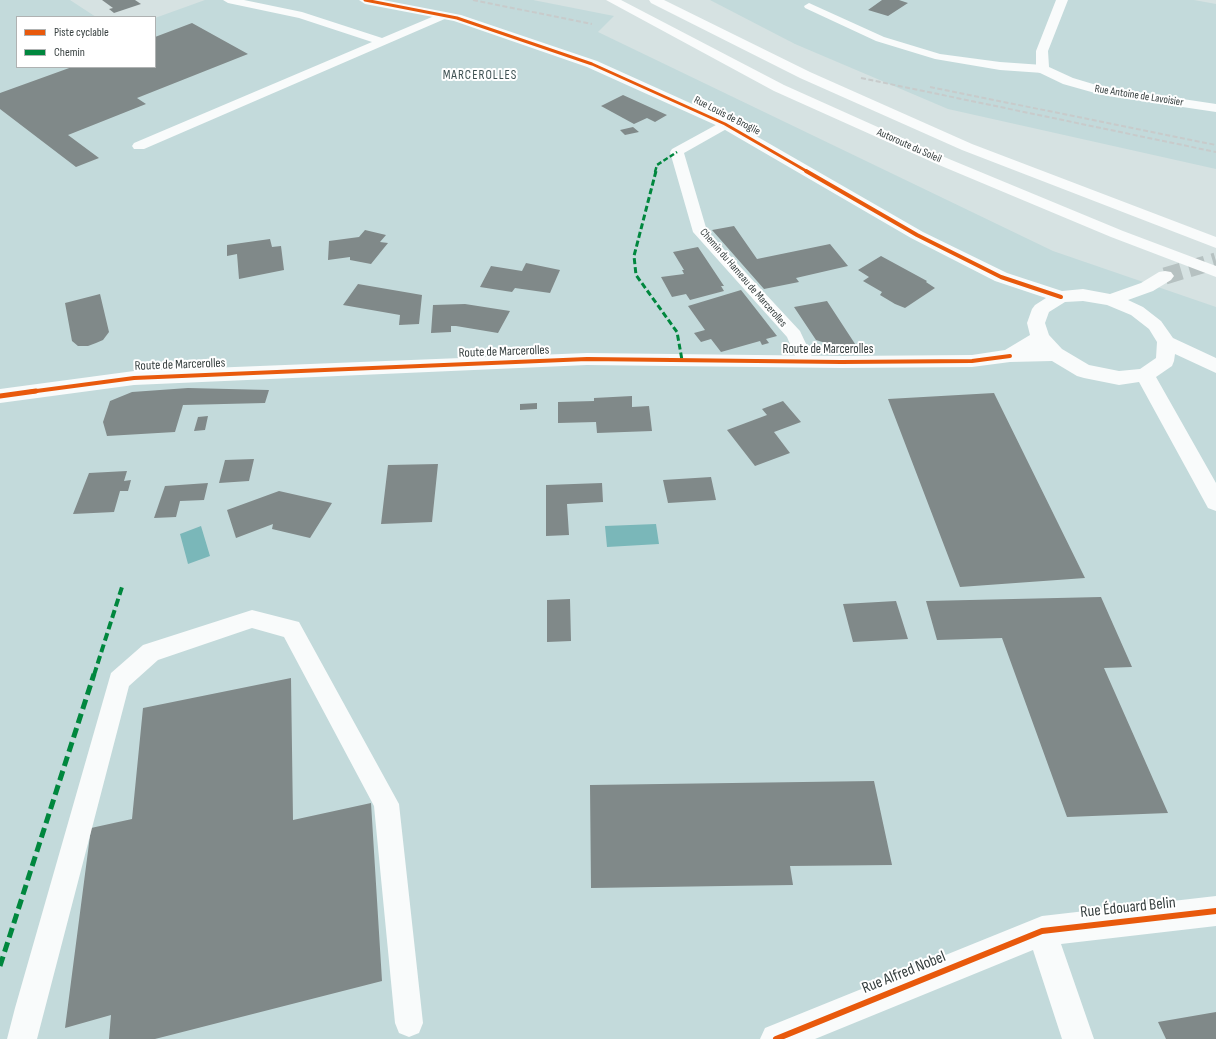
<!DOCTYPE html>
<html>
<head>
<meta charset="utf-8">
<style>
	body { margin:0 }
	#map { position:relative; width:1216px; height:1039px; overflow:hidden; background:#d6e2e2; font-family:"Sofia Sans Condensed",sans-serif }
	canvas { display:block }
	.legend { position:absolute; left:16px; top:16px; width:140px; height:52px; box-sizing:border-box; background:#fff; border:1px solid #afb2b2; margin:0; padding:5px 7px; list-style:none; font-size:12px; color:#363f3f }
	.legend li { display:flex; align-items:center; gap:8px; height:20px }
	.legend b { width:20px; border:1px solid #afb2b2 }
</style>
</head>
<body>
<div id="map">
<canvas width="1216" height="1039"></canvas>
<ul class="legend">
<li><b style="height:5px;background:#e8590c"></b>Piste cyclable</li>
<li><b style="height:5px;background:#00873e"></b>Chemin</li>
</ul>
</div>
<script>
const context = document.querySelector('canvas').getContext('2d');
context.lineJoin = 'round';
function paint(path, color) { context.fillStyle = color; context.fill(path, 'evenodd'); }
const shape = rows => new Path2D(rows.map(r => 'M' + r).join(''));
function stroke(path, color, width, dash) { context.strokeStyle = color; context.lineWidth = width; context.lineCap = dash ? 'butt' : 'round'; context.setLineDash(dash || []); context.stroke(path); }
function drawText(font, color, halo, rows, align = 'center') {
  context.font = font + ' "Sofia Sans Condensed",sans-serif'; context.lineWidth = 4; context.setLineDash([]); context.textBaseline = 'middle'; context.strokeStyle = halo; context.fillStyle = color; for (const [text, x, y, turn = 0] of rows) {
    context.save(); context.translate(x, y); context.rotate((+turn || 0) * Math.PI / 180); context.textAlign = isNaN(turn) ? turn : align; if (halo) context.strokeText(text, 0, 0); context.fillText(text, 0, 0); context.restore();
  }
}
paint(shape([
	[0,0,70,0,96,17,17,17,17,67,155,67,155,18,205,0,533,0,614,16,598,32,1053,251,1216,307,1216,1039,0,1039],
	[710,0,1194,0,1216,4,1216,169,948,109,795,44]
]), '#c3dadb');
paint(shape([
	[656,524,659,544,607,547,605,526],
	[201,526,210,556,188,564,180,534]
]), '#7ab7b9');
paint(shape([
	[102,0,135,0,141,4,114,13,109,9,113,8],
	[882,0,899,0,908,3,888,16,868,10],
	[192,23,248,54,137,98,146,104,68,135,99,158,76,167,0,109,0,93,72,67,155,67,155,37],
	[623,95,667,115,655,122,647,118,634,124,601,106],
	[633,127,639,132,625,135,620,130],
	[734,226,757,259,830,244,848,266,796,278,799,282,764,289,712,230],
	[365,230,386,235,380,242,388,243,371,264,350,260,350,257,328,260,329,241,359,237],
	[270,239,272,247,281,246,284,270,239,279,237,254,227,256,227,245],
	[698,247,724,286,721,286,724,291,690,300,686,294,672,297,661,277,684,274,682,270,684,270,673,252],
	[881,256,927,281,926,282,935,288,905,308,895,304,880,295,882,292,863,281,869,277,858,270],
	[526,263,560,270,550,293,515,288,512,292,480,287,491,266,522,271],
	[358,284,422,295,419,324,399,325,400,315,343,305],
	[741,290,777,336,766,339,769,343,762,345,760,341,721,352,711,339,701,342,694,333,705,330,688,306],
	[100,294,109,332,103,340,96,343,88,346,78,346,72,341,65,303],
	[827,301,859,350,838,347,816,340,794,307],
	[465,304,510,311,498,333,456,326,451,326,451,332,431,333,433,305],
	[188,388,269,390,265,403,183,405,175,432,107,436,103,422,110,401,132,392],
	[994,393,1085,578,960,587,888,399],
	[632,396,632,407,649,406,652,431,597,433,596,422,558,423,558,402,594,401,594,398],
	[783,401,801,422,774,432,790,453,755,466,727,430,767,415,762,409],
	[537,403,537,409,520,410,520,404],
	[208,416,205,430,194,431,198,417],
	[254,459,249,481,219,483,225,460],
	[438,464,432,522,381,524,388,465],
	[127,471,124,481,131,480,128,491,120,491,114,512,73,514,89,473],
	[711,477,716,500,668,503,663,480],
	[208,483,204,500,180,501,176,517,154,518,165,486],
	[602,483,603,502,567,504,569,535,546,536,546,485],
	[279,491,332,503,310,538,272,529,273,524,236,538,227,510],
	[1101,597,1132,667,1104,668,1168,813,1067,817,1002,638,937,640,926,601],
	[570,599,571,641,547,642,547,600],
	[896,601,908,639,853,642,843,604],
	[291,678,293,820,371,803,382,981,155,1039,109,1039,111,1015,65,1028,91,828,132,819,143,708],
	[874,781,892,865,790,866,793,885,591,888,590,785],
	[1216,1012,1216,1039,1166,1039,1158,1022]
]), '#808989');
stroke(shape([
	[1165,276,1216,261]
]), '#b6c1c1', 17, [17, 8]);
paint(shape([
	[223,0,244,0,302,12,382,38,439,14,443,13,449,16,447,18,144,149,134,149,132,146,134,143,372,42,299,18,228,3,223,0],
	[809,3,884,37,940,54,1000,62,1043,65,1049,69,1043,73,1000,70,935,59,876,41,805,8,804,6,809,3],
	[725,120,730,121,731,124,730,127,684,153,707,231,800,331,814,361,811,365,805,367,799,365,787,337,693,232,670,152,672,149,725,120],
	[252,610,299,622,399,804,423,1023,419,1033,409,1037,399,1033,395,1023,374,806,284,637,252,628,158,660,129,686,37,1039,7,1039,15,1008,111,673,143,645,252,610]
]), '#f9fbfb');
paint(shape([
	[359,0,383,0,461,15,597,61,730,121,923,232,1007,273,1062,291,1083,289,1110,294,1141,283,1159,272,1165,271,1171,272,1174,276,1171,280,1153,291,1128,300,1143,307,1161,321,1173,338,1216,358,1216,373,1175,354,1174,361,1172,366,1156,377,1216,483,1216,511,1208,508,1139,382,1119,385,1084,378,1077,376,1052,361,1010,362,972,367,841,368,587,365,134,385,0,403,0,389,134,371,587,353,841,356,972,355,1005,350,1030,335,1027,323,1032,309,1035,305,1046,298,995,281,911,238,720,127,587,67,454,21,365,4,359,0],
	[1083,301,1107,305,1131,315,1149,329,1157,342,1156,358,1140,369,1119,371,1089,365,1062,349,1049,335,1045,323,1049,312,1065,302,1083,301],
	[1056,0,1068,0,1048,51,1049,67,1073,78,1103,87,1216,104,1216,112,1102,95,1063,84,1038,72,1036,69,1036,51,1056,0],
	[1216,896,1216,926,1061,944,1094,1039,1062,1039,1033,950,815,1039,760,1039,765,1028,1042,916,1216,896]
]), '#f9fbfb');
paint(shape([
	[606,0,621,0,784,85,949,159,1123,231,1216,266,1216,277,1111,237,939,165,774,91,606,0],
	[649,0,664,0,810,72,972,144,1216,237,1216,248,962,150,800,78,651,3,649,0]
]), '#f9fbfb');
stroke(shape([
	[473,0,592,24],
	[861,78,1216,152],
	[930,87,1216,145]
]), '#c8cbcb', 2, [5, 2.5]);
stroke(shape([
	[655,172,657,165,677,152]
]), '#00873e', 2.5, [5, 2.5]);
stroke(shape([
	[656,171,634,256,636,275,677,332,682,360]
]), '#00873e', 3, [6, 3]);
stroke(shape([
	[94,675,122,587]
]), '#00873e', 4, [8, 4]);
stroke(shape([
	[0,966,94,674]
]), '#00873e', 5, [10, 5]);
stroke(shape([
	[365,0,457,18,592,64,725,124,808,172]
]), '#e8590c', 3);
stroke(shape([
	[806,171,917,235,1001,277,1061,297],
	[29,392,134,378,587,359,841,362,972,361,1010,356]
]), '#e8590c', 4);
stroke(shape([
	[0,396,36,391]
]), '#e8590c', 5);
stroke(shape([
	[776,1039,1042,931,1216,911]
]), '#e8590c', 6);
drawText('11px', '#363f3f', '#fff', [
	["Rue Antoine de Lavoisier",1139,96,9],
	["Rue Louis de Broglie",727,116,27],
	["Autoroute du Soleil",909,146,24],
	["Chemin du Hameau de Marcerolles",743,278,49]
]);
context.letterSpacing = '1px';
drawText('13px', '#3e5152', '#fff', [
	["MARCEROLLES",480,76]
]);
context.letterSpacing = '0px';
drawText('13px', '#363f3f', '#fff', [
	["Route de Marcerolles",828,350],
	["Route de Marcerolles",504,352,-2],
	["Route de Marcerolles",180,365,-2]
]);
drawText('16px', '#363f3f', '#fff', [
	["Rue Édouard Belin",1128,908,-6],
	["Rue Alfred Nobel",904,973,-22]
]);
</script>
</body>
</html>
